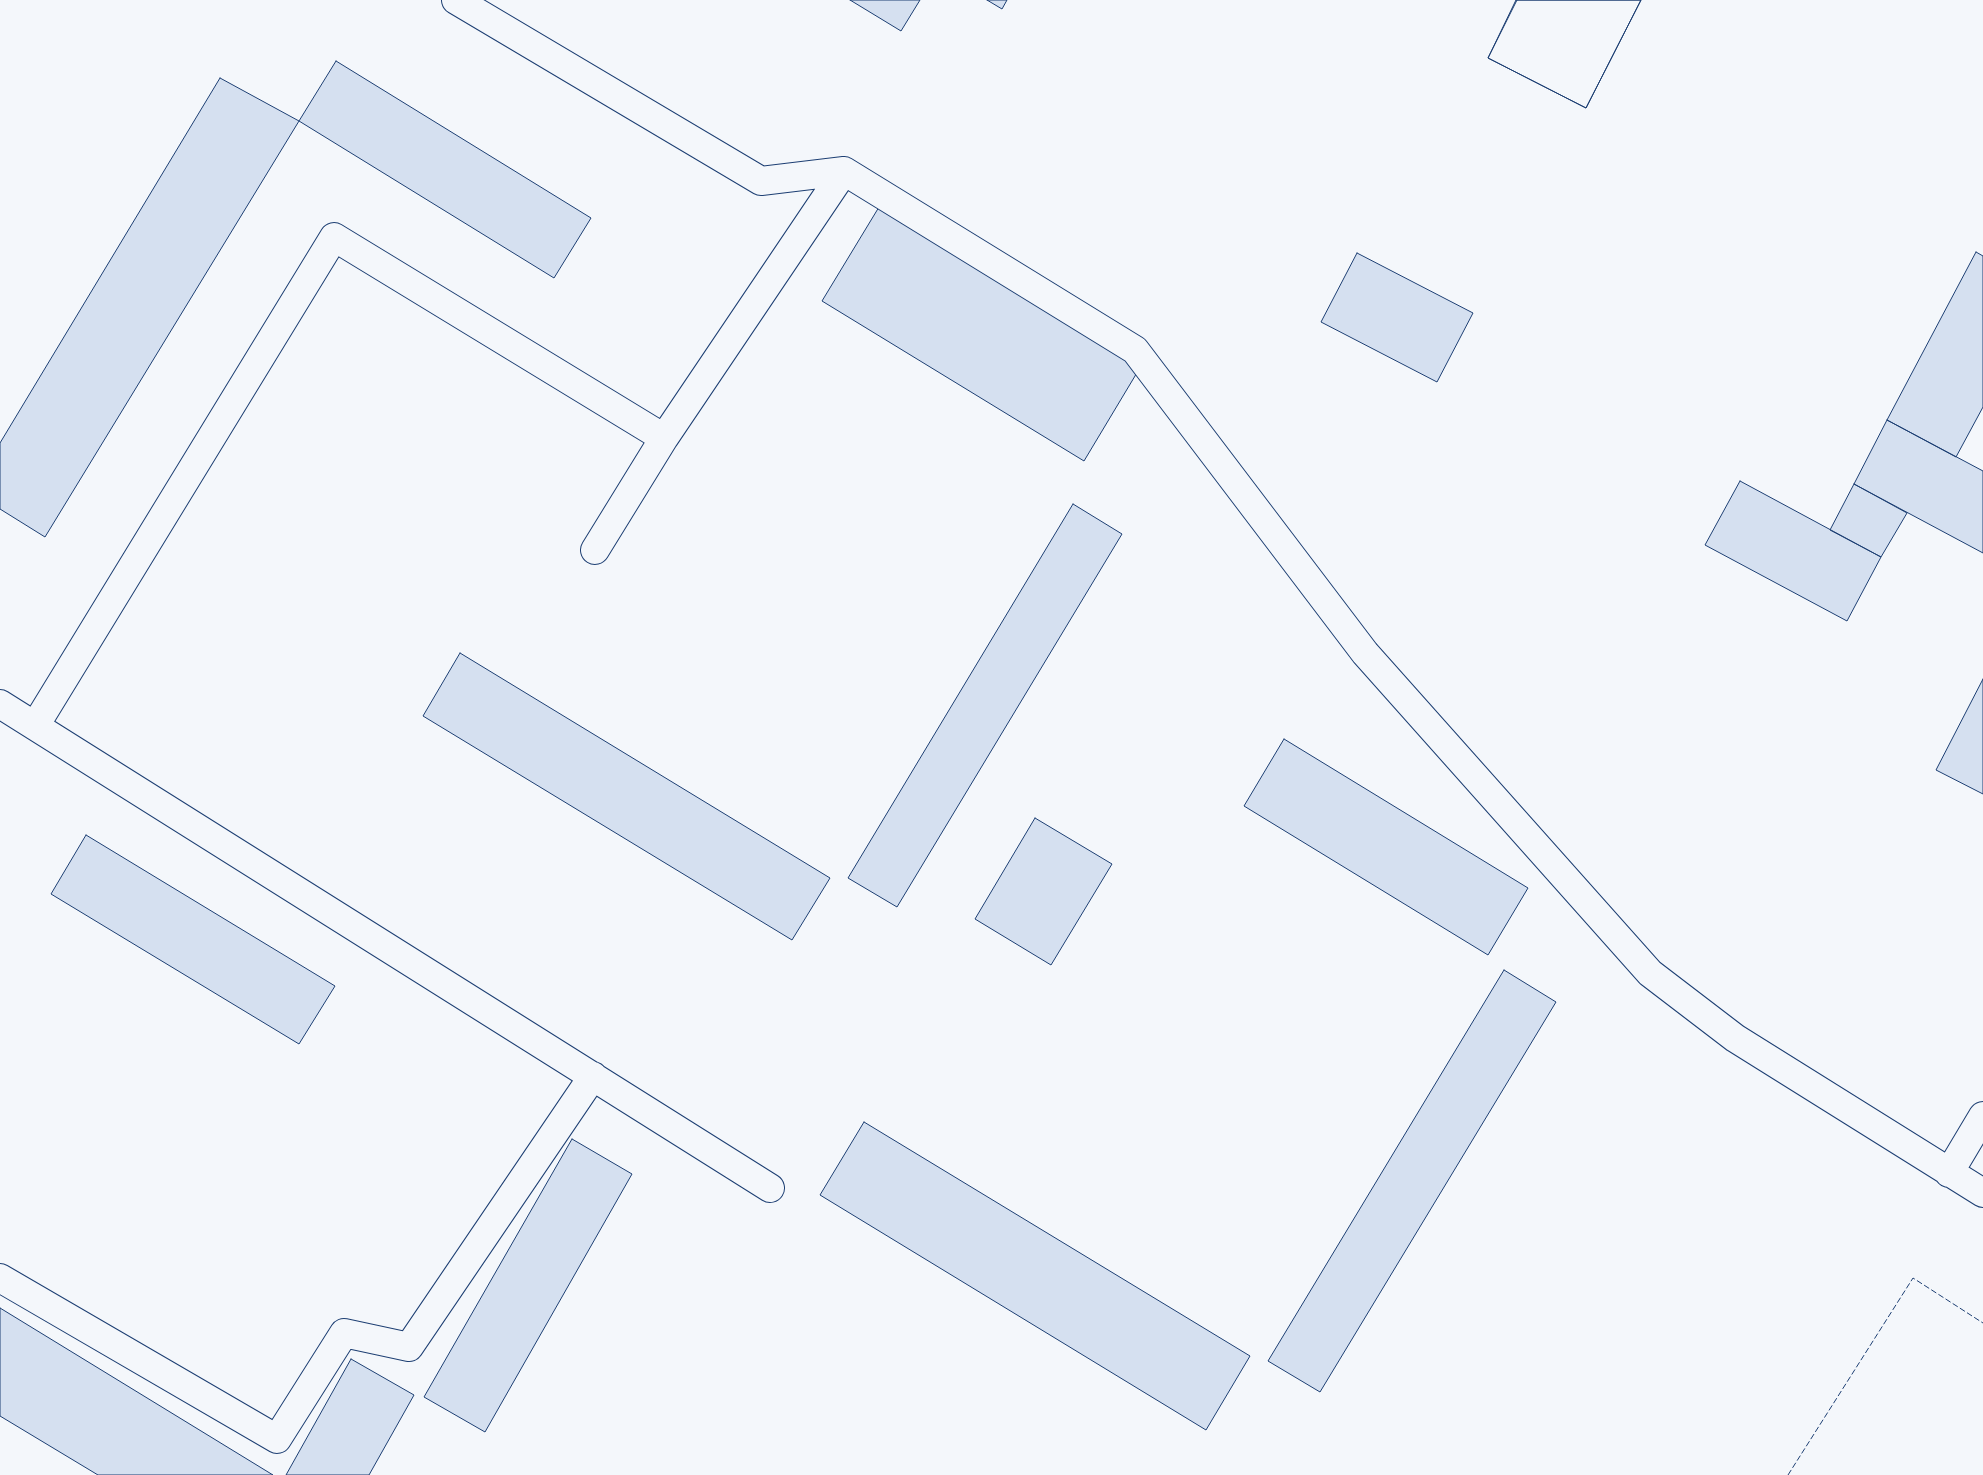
<!DOCTYPE html>
<html>
<head>
<meta charset="utf-8">
<style>
	body { margin:0 }
	canvas { display:block; background:#f4f7fb }
</style>
</head>
<body>
<canvas width="1983" height="1475"></canvas>
<script>
const context = document.querySelector('canvas').getContext('2d');
context.lineJoin = 'round';
function paint(path, color) { context.fillStyle = color; context.fill(path, 'evenodd'); }
const shape = rows => new Path2D(rows.map(r => 'M' + r).join(''));
function stroke(path, color, width, dash) { context.strokeStyle = color; context.lineWidth = width; context.lineCap = dash ? 'butt' : 'round'; context.setLineDash(dash || []); context.stroke(path); }
const building = shape([
	[850,0,920,0,901,31,850,0],
	[987,0,1007,0,1002,9,987,0],
	[1516,0,1641,0,1586,108,1488,58,1516,0],
	[1517,0,1641,0,1586,108,1488,58,1517,0],
	[336,61,591,218,554,278,299,121,336,61],
	[220,78,299,121,45,537,0,509,0,443,220,78],
	[879,207,1141,366,1084,461,822,301,879,207],
	[1976,252,1983,256,1983,407,1956,457,1887,420,1976,252],
	[1357,253,1473,313,1437,382,1321,322,1357,253],
	[1887,420,1983,471,1983,553,1854,484,1887,420],
	[1740,481,1881,557,1847,621,1705,545,1740,481],
	[1854,484,1907,513,1881,557,1830,530,1854,484],
	[1073,504,1122,534,897,907,848,878,1073,504],
	[460,653,830,878,792,940,423,716,460,653],
	[1983,679,1983,794,1936,770,1983,679],
	[1284,739,1528,888,1488,955,1244,806,1284,739],
	[1035,818,1112,864,1051,965,975,919,1035,818],
	[86,835,335,986,299,1044,51,894,86,835],
	[1504,970,1556,1002,1320,1392,1268,1361,1504,970],
	[864,1122,1250,1356,1206,1430,820,1195,864,1122],
	[572,1139,632,1174,485,1432,424,1397,572,1139],
	[0,1308,273,1475,98,1475,0,1416,0,1308],
	[351,1359,414,1395,369,1475,286,1475,351,1359]
]);
paint(building, '#d5e0f0');
stroke(building, '#1d3f73', 1);
const minor = shape([
	[456,0,761,181,844,171,1135,350,1365,653,1650,973,1735,1038,1983,1193],
	[595,550,664,438,844,171],
	[0,704,770,1188],
	[35,726,334,237,664,438],
	[1949,1173,1983,1116],
	[0,1278,277,1439,344,1333,409,1347,593,1076]
]);
stroke(minor, '#1d3f73', 30);
stroke(minor, '#f4f7fb', 28);
stroke(shape([
	[1788,1475,1913,1278,1983,1323]
]), '#1d3f73', 1, [6, 2.5]);
</script>
</body>
</html>
